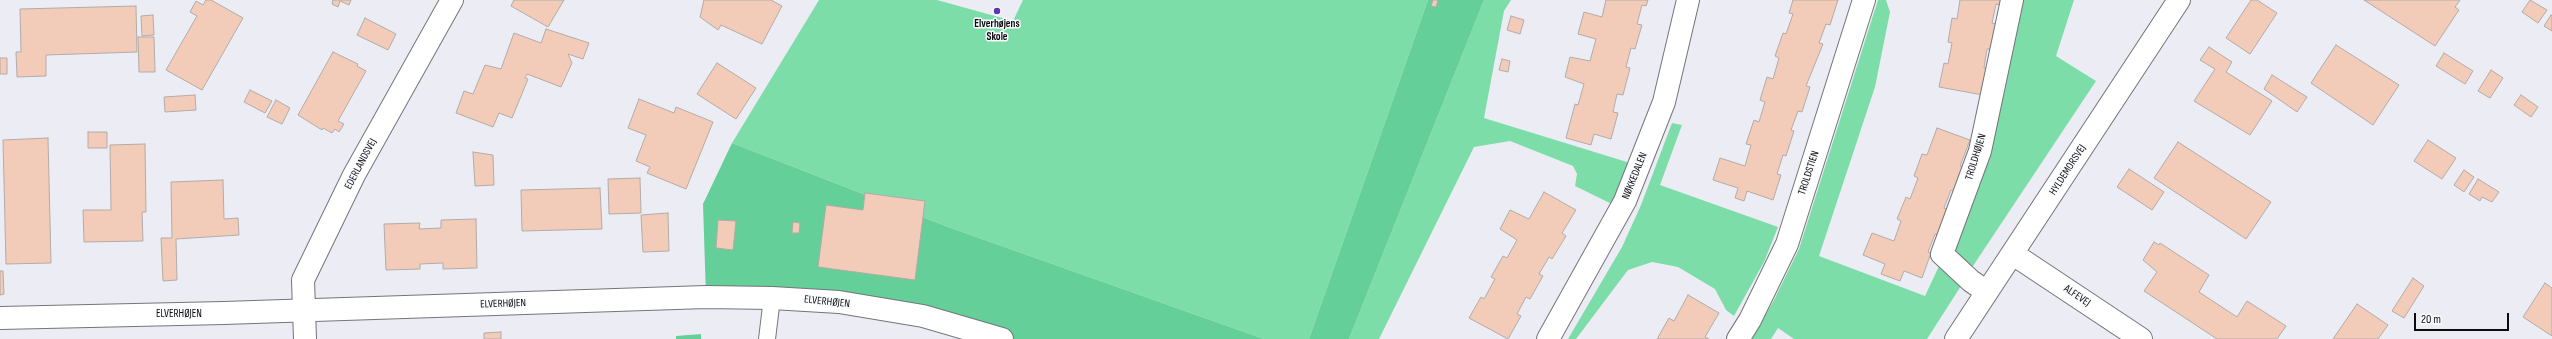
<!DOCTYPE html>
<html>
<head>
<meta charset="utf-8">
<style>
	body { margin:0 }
	#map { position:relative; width:2552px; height:339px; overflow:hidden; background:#ecedf4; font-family:"Sofia Sans Condensed",sans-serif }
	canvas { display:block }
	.scale { position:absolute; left:2414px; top:313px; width:95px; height:18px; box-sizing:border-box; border:2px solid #0c0c0e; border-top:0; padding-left:5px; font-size:12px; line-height:14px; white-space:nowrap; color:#0c0c0e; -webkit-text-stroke:3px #fafbff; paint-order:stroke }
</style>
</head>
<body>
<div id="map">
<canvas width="2552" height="339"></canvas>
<div class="scale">20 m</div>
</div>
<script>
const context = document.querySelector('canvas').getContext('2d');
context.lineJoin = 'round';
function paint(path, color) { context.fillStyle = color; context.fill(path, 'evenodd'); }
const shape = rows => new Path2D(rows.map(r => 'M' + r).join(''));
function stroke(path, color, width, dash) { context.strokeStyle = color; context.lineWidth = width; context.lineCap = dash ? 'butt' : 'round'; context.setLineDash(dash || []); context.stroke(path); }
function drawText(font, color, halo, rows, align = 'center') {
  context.font = font + ' "Sofia Sans Condensed",sans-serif'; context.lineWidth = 3; context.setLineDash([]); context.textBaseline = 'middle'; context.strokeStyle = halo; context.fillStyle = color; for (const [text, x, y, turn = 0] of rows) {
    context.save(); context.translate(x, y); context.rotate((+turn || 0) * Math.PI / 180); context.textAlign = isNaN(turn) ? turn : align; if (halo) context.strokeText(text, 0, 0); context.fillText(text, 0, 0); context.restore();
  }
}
paint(shape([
	[819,0,937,0,1013,21,1023,0,1428,0,1309,339,1264,339,948,227,732,143],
	[1484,0,1511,0,1504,11,1484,118,1640,166,1622,209,1575,186,1577,174,1573,166,1510,141,1474,147,1379,339,1349,339],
	[1878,0,1886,0,1890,12,1875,87,1819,256,1925,296,1940,264,1961,286,1927,339,1794,339,1778,328,1771,339,1751,339,1774,300,1799,249],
	[2022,0,2074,0,2056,56,2096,81,1969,272,1952,248],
	[1672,123,1682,125,1660,185,1778,227,1764,262,1734,316,1726,310,1715,289,1678,267,1652,262,1628,270,1576,339,1568,339,1622,247,1641,205]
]), '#7ddda9');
paint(shape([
	[1428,0,1484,0,1349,339,1309,339],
	[732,143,948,227,1264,339,997,339,853,305,706,297,703,204],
	[701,334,701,339,676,339,676,336]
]), '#64cf98');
const building = shape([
	[206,0,211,0,243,18,202,90,166,70,197,16,190,12,196,1,203,5,206,0],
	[333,0,351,0,349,5,340,1,338,7,332,4,333,0],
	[514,0,564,0,548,27,511,6,514,0],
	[704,0,771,0,782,6,762,44,721,25,718,30,700,17,704,0],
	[1433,0,1438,0,1436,7,1431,6,1433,0],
	[1606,0,1648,0,1646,6,1642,5,1637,24,1642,25,1635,49,1631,48,1626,67,1630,68,1623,95,1617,94,1613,112,1618,113,1611,139,1594,134,1591,145,1566,138,1575,104,1578,105,1584,84,1565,77,1570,57,1590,61,1596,39,1578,34,1584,12,1602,17,1606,0],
	[1793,0,1838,0,1830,25,1826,24,1819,43,1823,44,1806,86,1810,87,1802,112,1798,111,1791,130,1794,131,1786,156,1783,155,1777,174,1781,175,1773,200,1747,191,1744,201,1735,198,1738,188,1713,180,1720,158,1745,166,1751,145,1746,144,1754,120,1759,122,1765,102,1760,100,1767,77,1773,79,1779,58,1775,56,1783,33,1786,34,1793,14,1789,13,1793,0],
	[1960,0,2001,0,2000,5,1996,4,1992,23,1997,24,1992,49,1987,49,1984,68,1988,69,1983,95,1939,87,1944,63,1948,64,1952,43,1948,42,1952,18,1957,19,1960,0],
	[2251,0,2257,0,2277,13,2250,54,2226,38,2251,0],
	[2364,0,2460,0,2455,7,2459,10,2435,46,2364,0],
	[2530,0,2547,10,2538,23,2522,12,2530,0],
	[136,6,137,52,46,55,46,76,17,77,16,52,21,52,20,9,136,6],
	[153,15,154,35,142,36,141,16,153,15],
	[2551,15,2552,16,2552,31,2544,26,2551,15],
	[1511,16,1524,20,1520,34,1507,30,1511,16],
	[365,18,396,34,388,50,357,35,365,18],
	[546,29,589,43,583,59,568,54,572,63,561,87,527,74,525,78,528,79,512,118,499,113,493,127,456,113,464,91,473,94,485,65,501,69,514,33,541,43,546,29],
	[138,37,154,37,155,72,139,72,138,37],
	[2336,45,2399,85,2373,125,2311,83,2336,45],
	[2209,47,2232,62,2226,72,2272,101,2250,135,2194,101,2215,69,2200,60,2209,47],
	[333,52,358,64,357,66,366,71,338,121,344,124,339,132,335,129,332,133,323,128,322,130,298,115,333,52],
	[2444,53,2473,71,2465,84,2436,66,2444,53],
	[0,58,7,58,7,74,0,74,0,58],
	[1502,59,1510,61,1508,72,1499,70,1502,59],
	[717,63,756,88,736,119,697,94,717,63],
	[2491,70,2503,78,2490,98,2478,91,2491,70],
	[2272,75,2307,97,2297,112,2264,89,2272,75],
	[250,90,272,101,265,113,244,102,250,90],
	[195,95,196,110,165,112,164,97,195,95],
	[2521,95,2538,107,2531,117,2514,105,2521,95],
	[639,99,674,113,676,107,713,122,686,189,647,173,650,167,636,161,646,135,628,128,639,99],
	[276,100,290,108,282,124,267,117,276,100],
	[1937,128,1970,140,1960,166,1964,168,1955,192,1951,190,1944,208,1948,210,1938,235,1935,234,1928,252,1931,253,1922,278,1904,271,1900,281,1881,274,1885,264,1863,255,1872,233,1894,241,1901,221,1897,219,1906,197,1910,199,1918,178,1914,176,1922,154,1927,155,1937,128],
	[88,132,107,132,107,148,88,148,88,132],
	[48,138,51,263,6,264,3,140,48,138],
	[2428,140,2456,158,2442,179,2414,161,2428,140],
	[2178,142,2271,202,2246,239,2154,178,2178,142],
	[145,144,146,212,142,212,143,241,84,242,83,210,111,210,110,145,145,144],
	[473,152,493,155,494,185,475,186,473,152],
	[2129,169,2164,192,2152,210,2117,187,2129,169],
	[2464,170,2474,177,2464,192,2454,185,2464,170],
	[640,178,641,213,609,214,608,179,640,178],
	[2478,179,2499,192,2492,202,2482,197,2480,201,2469,194,2478,179],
	[223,180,224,219,238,218,239,235,176,239,177,280,163,281,161,238,172,238,171,182,223,180],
	[600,188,602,229,522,231,521,190,600,188],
	[1544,192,1576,210,1562,233,1566,236,1552,259,1549,257,1539,274,1543,276,1530,299,1526,297,1517,314,1521,316,1508,339,1469,318,1481,297,1484,299,1495,279,1491,277,1503,256,1507,258,1517,240,1500,229,1510,210,1529,219,1544,192],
	[865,193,925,201,915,280,818,267,826,205,863,210,865,193],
	[668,213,669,251,643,252,641,215,668,213],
	[476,219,477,268,443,269,443,263,420,264,420,269,386,270,384,224,420,223,419,229,441,228,441,220,476,219],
	[718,220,736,221,733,250,716,248,718,220],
	[793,222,800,223,799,233,792,233,793,222],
	[2154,242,2159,245,2160,243,2209,275,2199,292,2237,317,2247,301,2286,326,2277,339,2217,339,2144,291,2157,272,2143,260,2154,242],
	[0,271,3,271,4,294,0,295,0,271],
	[2413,278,2424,286,2404,318,2392,311,2413,278],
	[2545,283,2552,288,2552,336,2523,317,2545,283],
	[1688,295,1719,313,1705,337,1709,339,1657,339,1669,318,1674,321,1688,295],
	[2357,304,2388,325,2378,339,2333,339,2357,304],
	[501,332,501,339,484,339,484,333,501,332]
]);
paint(building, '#f3cbb9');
stroke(building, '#b2aba8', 1);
const lane = shape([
	[767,339,772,298]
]);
const street = shape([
	[2013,254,2141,339],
	[1987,292,1971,281,1942,254,1980,151,2012,0],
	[0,318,224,313,706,297,772,298,839,302,923,316,1002,339],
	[305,339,303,280,354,175,452,0],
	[1548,339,1625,201,1664,102,1688,0],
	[1738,339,1750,320,1787,244,1864,0],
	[1956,339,2179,0]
]);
stroke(lane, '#74757b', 18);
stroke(street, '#74757b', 24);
stroke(lane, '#fff', 16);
stroke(street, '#fff', 22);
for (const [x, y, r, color] of [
	[997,11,4,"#5b38b0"]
]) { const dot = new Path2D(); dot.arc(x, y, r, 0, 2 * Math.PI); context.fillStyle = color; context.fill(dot); stroke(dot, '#fafbff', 1.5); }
drawText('bold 11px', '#0c0c0e', '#fafbff', [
	["Elverhøjens",997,24],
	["Skole",997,37]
]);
drawText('11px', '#0c0c0e', '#fafbff', [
	["TROLDHØJEN",1976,157,-73],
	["EDERLANDSVEJ",361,164,-62],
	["HYLDEMORSVEJ",2068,170,-57],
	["TROLDSTIEN",1809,173,-72],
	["NØKKEDALEN",1635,176,-68],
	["ALFEVEJ",2077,296,34],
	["ELVERHØJEN",827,302,6],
	["ELVERHØJEN",503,304,-2],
	["ELVERHØJEN",179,314]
]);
</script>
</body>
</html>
